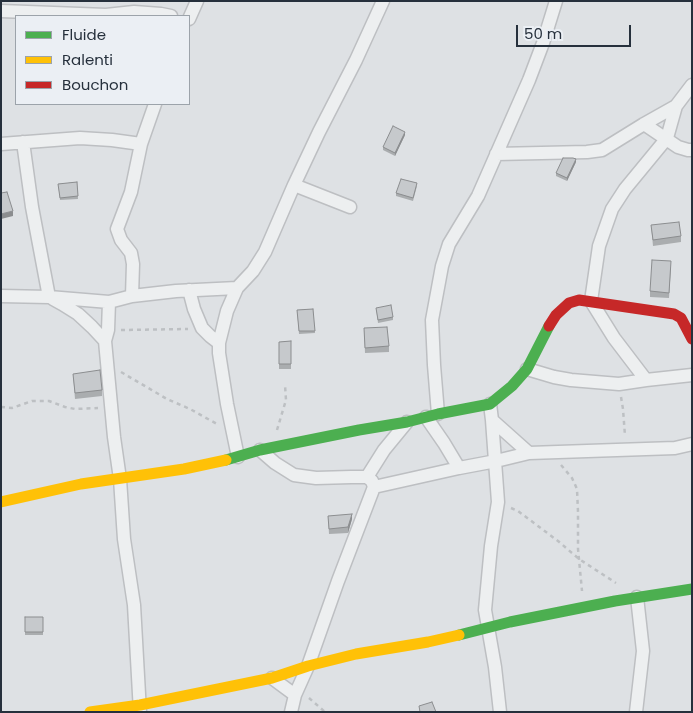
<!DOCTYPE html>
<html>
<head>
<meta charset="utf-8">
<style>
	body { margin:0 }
	#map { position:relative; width:693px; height:713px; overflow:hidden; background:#dee1e4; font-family:Poppins,sans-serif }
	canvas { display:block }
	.frame { position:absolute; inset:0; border:2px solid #26303c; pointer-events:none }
	.legend { position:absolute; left:15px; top:15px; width:175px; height:90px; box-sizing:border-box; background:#ebeff4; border:1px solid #9ca3aa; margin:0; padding:6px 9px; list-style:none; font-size:15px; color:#26303c }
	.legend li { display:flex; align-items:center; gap:10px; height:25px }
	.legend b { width:25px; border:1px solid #9ca3aa }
	.scale { position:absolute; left:516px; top:25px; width:115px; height:22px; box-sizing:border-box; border:2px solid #26303c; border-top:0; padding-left:6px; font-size:15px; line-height:18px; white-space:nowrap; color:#26303c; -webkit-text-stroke:4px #ebeff4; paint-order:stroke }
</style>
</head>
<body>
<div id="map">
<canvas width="693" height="713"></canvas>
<div class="frame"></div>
<ul class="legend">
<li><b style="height:6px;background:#4caf50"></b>Fluide</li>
<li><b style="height:6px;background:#ffc107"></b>Ralenti</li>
<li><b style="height:6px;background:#c62828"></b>Bouchon</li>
</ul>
<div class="scale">50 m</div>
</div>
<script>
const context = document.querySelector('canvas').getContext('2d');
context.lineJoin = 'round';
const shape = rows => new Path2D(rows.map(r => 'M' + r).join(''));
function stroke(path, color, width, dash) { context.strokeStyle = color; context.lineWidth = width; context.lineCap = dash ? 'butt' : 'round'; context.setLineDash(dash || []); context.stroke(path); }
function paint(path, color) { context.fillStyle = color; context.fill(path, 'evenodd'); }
const street = shape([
	[1,11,106,15,134,12,161,14,171,16],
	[189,19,197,1],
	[644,124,678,147,688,150,692,150],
	[23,142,32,207,49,297],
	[1,144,80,138,112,140,141,144],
	[496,154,587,152,602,150,644,124,676,106],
	[294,185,350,207],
	[189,290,194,309,202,328,210,336,219,343],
	[1,296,49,297,109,302,132,296,176,291,237,288],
	[132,296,133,264,131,253,121,240,117,229,131,192,141,144,155,104],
	[53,299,62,304,78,314,92,327,105,341],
	[109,302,108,330,105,341,114,437,120,479,124,539,134,605,140,712],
	[527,369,554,377,571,380,619,384,646,380,692,375],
	[646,380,614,338,591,301,599,246,612,209,625,189,667,138,676,106,692,85],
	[490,404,492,420,498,502,491,546,485,610,495,667,500,712],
	[438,414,434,365,432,320,442,266,449,244,478,196,529,80,543,43,556,1],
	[426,417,444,443,459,468],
	[492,420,529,453],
	[260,450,275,463,294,475,316,478,351,477,367,477,372,481,374,487,338,581,308,666,295,695,291,712],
	[238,457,227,404,219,353,219,343,227,311,237,288,253,271,265,252,294,185,319,132,356,60,383,1],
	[367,477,384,450,407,422],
	[374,487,459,468,496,461,529,453,675,448,692,444],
	[272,678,295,695],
	[636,712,643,651,637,597]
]);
stroke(street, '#bdbfc2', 15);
stroke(shape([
	[121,330,188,329],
	[121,372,167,399,190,409,217,424],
	[621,397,623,409,625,436],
	[1,407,12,408,32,401,49,401,65,407,75,409,98,408],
	[277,430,286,400,285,385],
	[561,465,572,478,577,489,578,512,578,549,582,591],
	[511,508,518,511,558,541,579,559,616,583],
	[309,698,325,712]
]), '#bdc0c3', 2.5, [4, 4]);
stroke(street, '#edeff0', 12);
stroke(shape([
	[226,460,260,450,359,430,407,422,438,414,490,404,512,386,527,369,549,326],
	[459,635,510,622,615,601,692,589]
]), '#4caf50', 11);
stroke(shape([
	[1,502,81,484,184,469,226,460],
	[90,712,140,705,272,678,308,666,356,654,428,642,459,635]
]), '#ffc107', 11);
stroke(shape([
	[549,326,556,315,569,303,579,300,674,314,681,318,692,339]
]), '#c62828', 11);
paint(shape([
	[405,135,395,156,383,150,383,147],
	[576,162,567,181,556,176,556,173],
	[77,182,78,199,60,200,58,184],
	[417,186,413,201,396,196,396,193],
	[651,225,681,236,681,242,653,246],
	[671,267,669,298,650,297,650,291],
	[376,308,393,317,393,320,378,323],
	[313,309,315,333,299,334,297,310],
	[364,328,389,346,389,352,365,353],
	[291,341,291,369,279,369,279,342],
	[73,374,102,390,102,396,75,399],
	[328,516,352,519,348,533,329,534],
	[25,617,43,617,43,635,25,635]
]), '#aaadaf');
paint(shape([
	[405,132,405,135,395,156,395,153],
	[576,159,576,162,567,181,567,178],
	[13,211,13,216,1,219,1,214],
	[352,514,352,519,348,533,348,527]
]), '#8b8d8f');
const building = shape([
	[393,126,405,132,395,153,383,147,393,126],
	[563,158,573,158,576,159,567,178,556,173,563,158],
	[401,179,417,183,413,198,396,193,401,179],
	[77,182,78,196,60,198,58,184,77,182],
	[7,192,13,211,1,214,1,193,7,192],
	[679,222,681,236,653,240,651,225,679,222],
	[652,260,671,261,669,293,650,291,652,260],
	[391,305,393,317,378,320,376,308,391,305],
	[313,309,315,331,299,331,297,310,313,309],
	[387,327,389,346,365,348,364,328,387,327],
	[291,341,291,364,279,364,279,342,291,341],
	[100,370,102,390,75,393,73,374,100,370],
	[352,514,348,527,329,529,328,516,352,514],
	[25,617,43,617,43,632,25,632,25,617],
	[432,702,436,712,420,712,419,706,432,702]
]);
paint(building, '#c6c9cc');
stroke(building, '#8b8d8f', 1);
</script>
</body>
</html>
